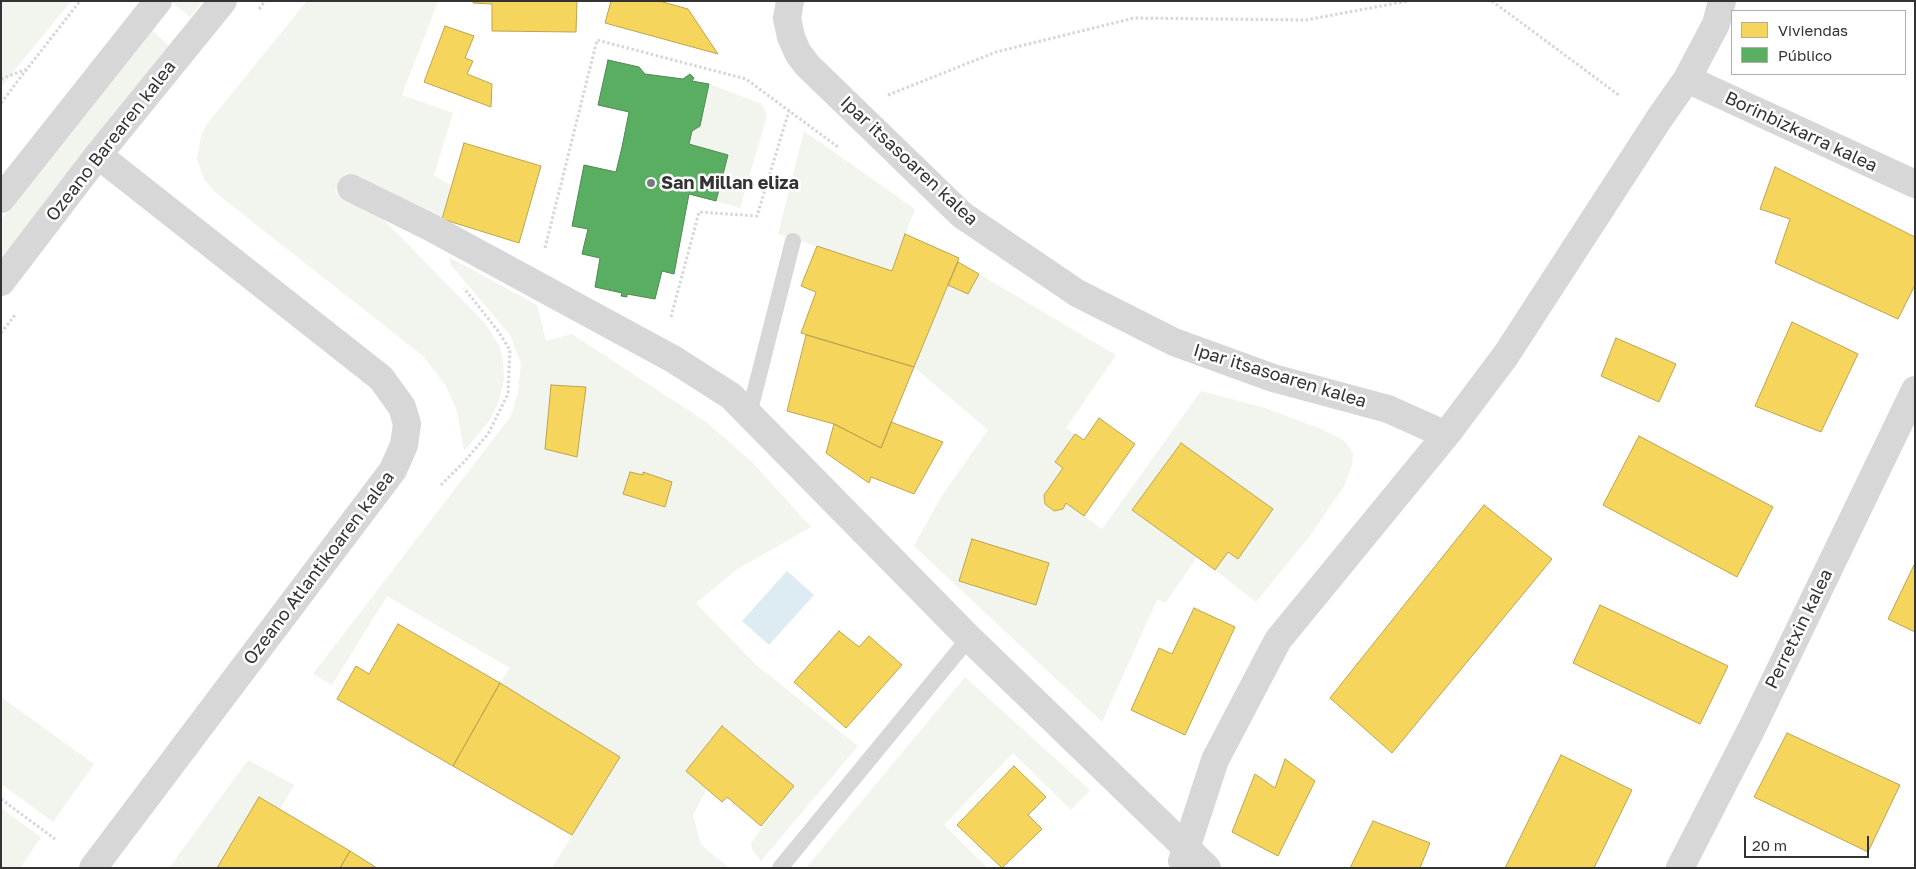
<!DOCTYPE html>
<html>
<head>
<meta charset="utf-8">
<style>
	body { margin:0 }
	#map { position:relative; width:1916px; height:869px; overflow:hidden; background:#fff; font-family:"Golos Text",sans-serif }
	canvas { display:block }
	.frame { position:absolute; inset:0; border:2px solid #333; pointer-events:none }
	.legend { position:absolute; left:1731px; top:10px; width:175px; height:65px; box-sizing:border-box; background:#fff; border:1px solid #adadad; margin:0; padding:6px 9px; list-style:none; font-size:15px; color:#333 }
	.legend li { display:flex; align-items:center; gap:10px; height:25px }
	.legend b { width:25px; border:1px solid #adadad }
	.scale { position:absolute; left:1744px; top:836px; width:125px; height:22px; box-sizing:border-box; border:2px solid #333; border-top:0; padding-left:6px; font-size:15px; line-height:18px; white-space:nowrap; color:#333; -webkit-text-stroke:4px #fff; paint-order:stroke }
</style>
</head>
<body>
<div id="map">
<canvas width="1916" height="869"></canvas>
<div class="frame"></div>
<ul class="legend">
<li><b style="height:14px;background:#f6d55c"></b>Viviendas</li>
<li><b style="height:14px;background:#5aae61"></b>Público</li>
</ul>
<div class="scale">20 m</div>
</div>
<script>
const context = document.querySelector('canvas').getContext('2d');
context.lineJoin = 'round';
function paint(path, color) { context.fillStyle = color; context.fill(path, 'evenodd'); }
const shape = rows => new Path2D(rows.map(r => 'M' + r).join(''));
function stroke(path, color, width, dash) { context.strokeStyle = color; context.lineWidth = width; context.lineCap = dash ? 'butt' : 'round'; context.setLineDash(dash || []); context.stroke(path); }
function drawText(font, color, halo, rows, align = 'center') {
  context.font = font + ' "Golos Text",sans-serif'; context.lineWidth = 5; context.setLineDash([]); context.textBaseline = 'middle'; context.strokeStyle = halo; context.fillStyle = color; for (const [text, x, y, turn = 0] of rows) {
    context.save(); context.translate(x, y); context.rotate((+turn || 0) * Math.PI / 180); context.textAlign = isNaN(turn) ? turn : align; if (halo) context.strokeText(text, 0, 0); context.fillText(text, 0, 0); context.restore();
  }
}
paint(shape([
	[1,1,71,1,1,87],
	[170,1,203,1,190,17],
	[307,1,438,1,402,95,453,113,434,175,452,186,442,219,356,174,345,174,335,191,340,198,381,217,485,323,500,347,503,361,504,380,499,401,490,420,464,451,457,411,446,386,423,356,216,193,204,179,197,159,201,136,207,124],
	[151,29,170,47,1,263,1,220],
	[709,84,762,104,767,116,740,208,716,201,728,155,689,144,692,131,700,125],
	[804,131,915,209,892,271,778,234],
	[449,257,537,305,546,341,572,334,706,422,752,462,811,527,736,570,696,603,755,664,858,746,761,861,752,849,751,843,794,786,723,726,686,771,707,789,693,815,701,845,729,868,552,868,620,757,500,683,510,668,387,596,332,685,313,674,511,416,518,393,521,363,510,335,451,265],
	[551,385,585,387,577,457,545,449],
	[630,472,643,475,643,473,672,482,664,507,623,494],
	[979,274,1116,355,1066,428,1075,434,1055,462,1063,468,1044,495,1045,504,1054,511,1063,509,1066,503,1102,529,1201,391,1265,408,1321,429,1343,440,1353,452,1352,465,1343,488,1309,537,1256,602,1215,570,1228,552,1238,559,1273,509,1180,443,1132,510,1197,557,1166,602,1157,600,1102,722,914,546,941,497,988,430,914,367,948,285,968,294],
	[965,677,1090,790,1071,810,1013,753,944,825,988,868,806,868],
	[1,697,94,764,53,822,1,784],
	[248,760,294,785,280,810,259,797,217,868,169,868],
	[1,808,41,837,20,868,1,868]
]), '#f1f5ed');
paint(shape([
	[787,571,814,595,769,645,742,621]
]), '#ddebf3');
const homes = shape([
	[473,1,577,1,576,32,492,31,492,4,473,3,473,1],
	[611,1,659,1,688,9,718,54,605,23,611,1],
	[445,26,474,36,465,58,473,61,467,74,492,84,491,107,424,82,445,26],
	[464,143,541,166,519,243,442,219,464,143],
	[1775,167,1915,237,1915,285,1898,319,1775,263,1790,219,1760,209,1775,167],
	[905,234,959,258,914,367,801,333,816,292,801,286,817,246,892,271,905,234],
	[958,262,979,274,968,294,948,285,958,262],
	[1792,322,1858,354,1821,432,1755,406,1792,322],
	[806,335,914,367,881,448,834,424,787,411,806,335],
	[1616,338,1676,364,1659,402,1601,376,1616,338],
	[551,385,586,387,577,457,545,449,551,385],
	[1099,418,1135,444,1084,516,1066,503,1063,509,1054,511,1045,504,1044,495,1063,468,1055,462,1075,434,1084,440,1099,418],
	[891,422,943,442,914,494,871,477,869,483,826,453,834,424,881,448,891,422],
	[1639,436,1773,507,1737,577,1603,505,1639,436],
	[1181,443,1273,509,1238,559,1228,552,1215,570,1132,510,1181,443],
	[630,472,643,475,643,472,672,482,665,507,623,494,630,472],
	[1484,505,1552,559,1392,753,1330,698,1484,505],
	[972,539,1049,563,1036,605,959,581,972,539],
	[1915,563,1915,632,1888,619,1915,563],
	[1600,605,1728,666,1700,724,1573,663,1600,605],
	[1194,608,1235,627,1185,735,1131,710,1159,648,1172,654,1194,608],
	[398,624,500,683,453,766,337,699,356,666,369,674,398,624],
	[839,631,859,647,869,636,902,665,846,728,794,682,839,631],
	[500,683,620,757,572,835,453,766,500,683],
	[722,726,794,786,761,826,727,797,722,802,686,771,722,726],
	[1787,733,1900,785,1868,852,1754,797,1787,733],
	[1561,755,1632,790,1594,868,1505,868,1561,755],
	[1285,759,1315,781,1278,856,1232,832,1255,774,1275,788,1285,759],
	[1014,766,1046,797,1028,815,1042,829,1002,868,957,825,1014,766],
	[259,797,350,851,340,868,217,868,259,797],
	[1373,821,1430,843,1420,868,1350,868,1373,821],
	[350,851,377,868,340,868,350,851]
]);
paint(homes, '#f6d55c');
stroke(homes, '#bca450', 1);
const public = shape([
	[608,60,639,67,645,74,683,79,690,74,694,78,692,81,709,84,700,126,692,131,689,144,728,155,716,201,689,194,674,274,662,271,655,299,627,294,627,297,621,296,622,293,595,287,600,258,582,254,588,229,572,226,584,165,616,172,622,147,629,112,598,105,608,60]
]);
paint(public, '#5aae61');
stroke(public, '#4e8953', 1);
stroke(shape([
	[1492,1,1620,96],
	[259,9,265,1],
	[1,79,27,69,80,1],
	[888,95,996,52,1134,18,1306,20,1408,1],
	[1,103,27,69],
	[545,248,597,40,746,79,838,147],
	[671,317,699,212,757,216,789,111],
	[1,333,15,315],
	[441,485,464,462,488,434,508,394,510,350,498,331,464,288],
	[1,799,55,839]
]), '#d6d6d6', 3, [2.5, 2.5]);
stroke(shape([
	[749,414,793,241],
	[780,868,969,638]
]), '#d7d7d7', 16);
stroke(shape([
	[790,1,787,18,791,37,798,53,807,65,962,215,1077,293,1174,342,1273,378,1388,409,1446,435],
	[1687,79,1915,184],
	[351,188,430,227,673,359,731,396,969,638,1207,868],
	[1,199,158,1],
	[1,282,98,155,223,1],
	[1182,861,1215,760,1278,640,1446,435,1506,355,1659,119,1687,79,1716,24,1722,1],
	[93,868,393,470,404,445,407,424,402,407,381,378,98,155],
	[1680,868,1753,726,1915,390]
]), '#d7d7d7', 28);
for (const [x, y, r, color] of [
	[651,183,5,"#7a7a7a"]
]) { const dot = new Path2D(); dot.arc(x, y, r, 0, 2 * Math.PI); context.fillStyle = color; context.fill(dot); stroke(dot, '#fff', 2); }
drawText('18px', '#333', '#fff', [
	["Borinbizkarra kalea",1801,132,25],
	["Ozeano Barearen kalea",111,141,-52],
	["Ipar itsasoaren kalea",909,161,43],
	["Ipar itsasoaren kalea",1280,376,17],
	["Ozeano Atlantikoaren kalea",319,568,-53],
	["Perretxin kalea",1799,629,-64]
]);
drawText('bold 18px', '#333', '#fff', [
	["San Millan eliza",661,183]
], 'left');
</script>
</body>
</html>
